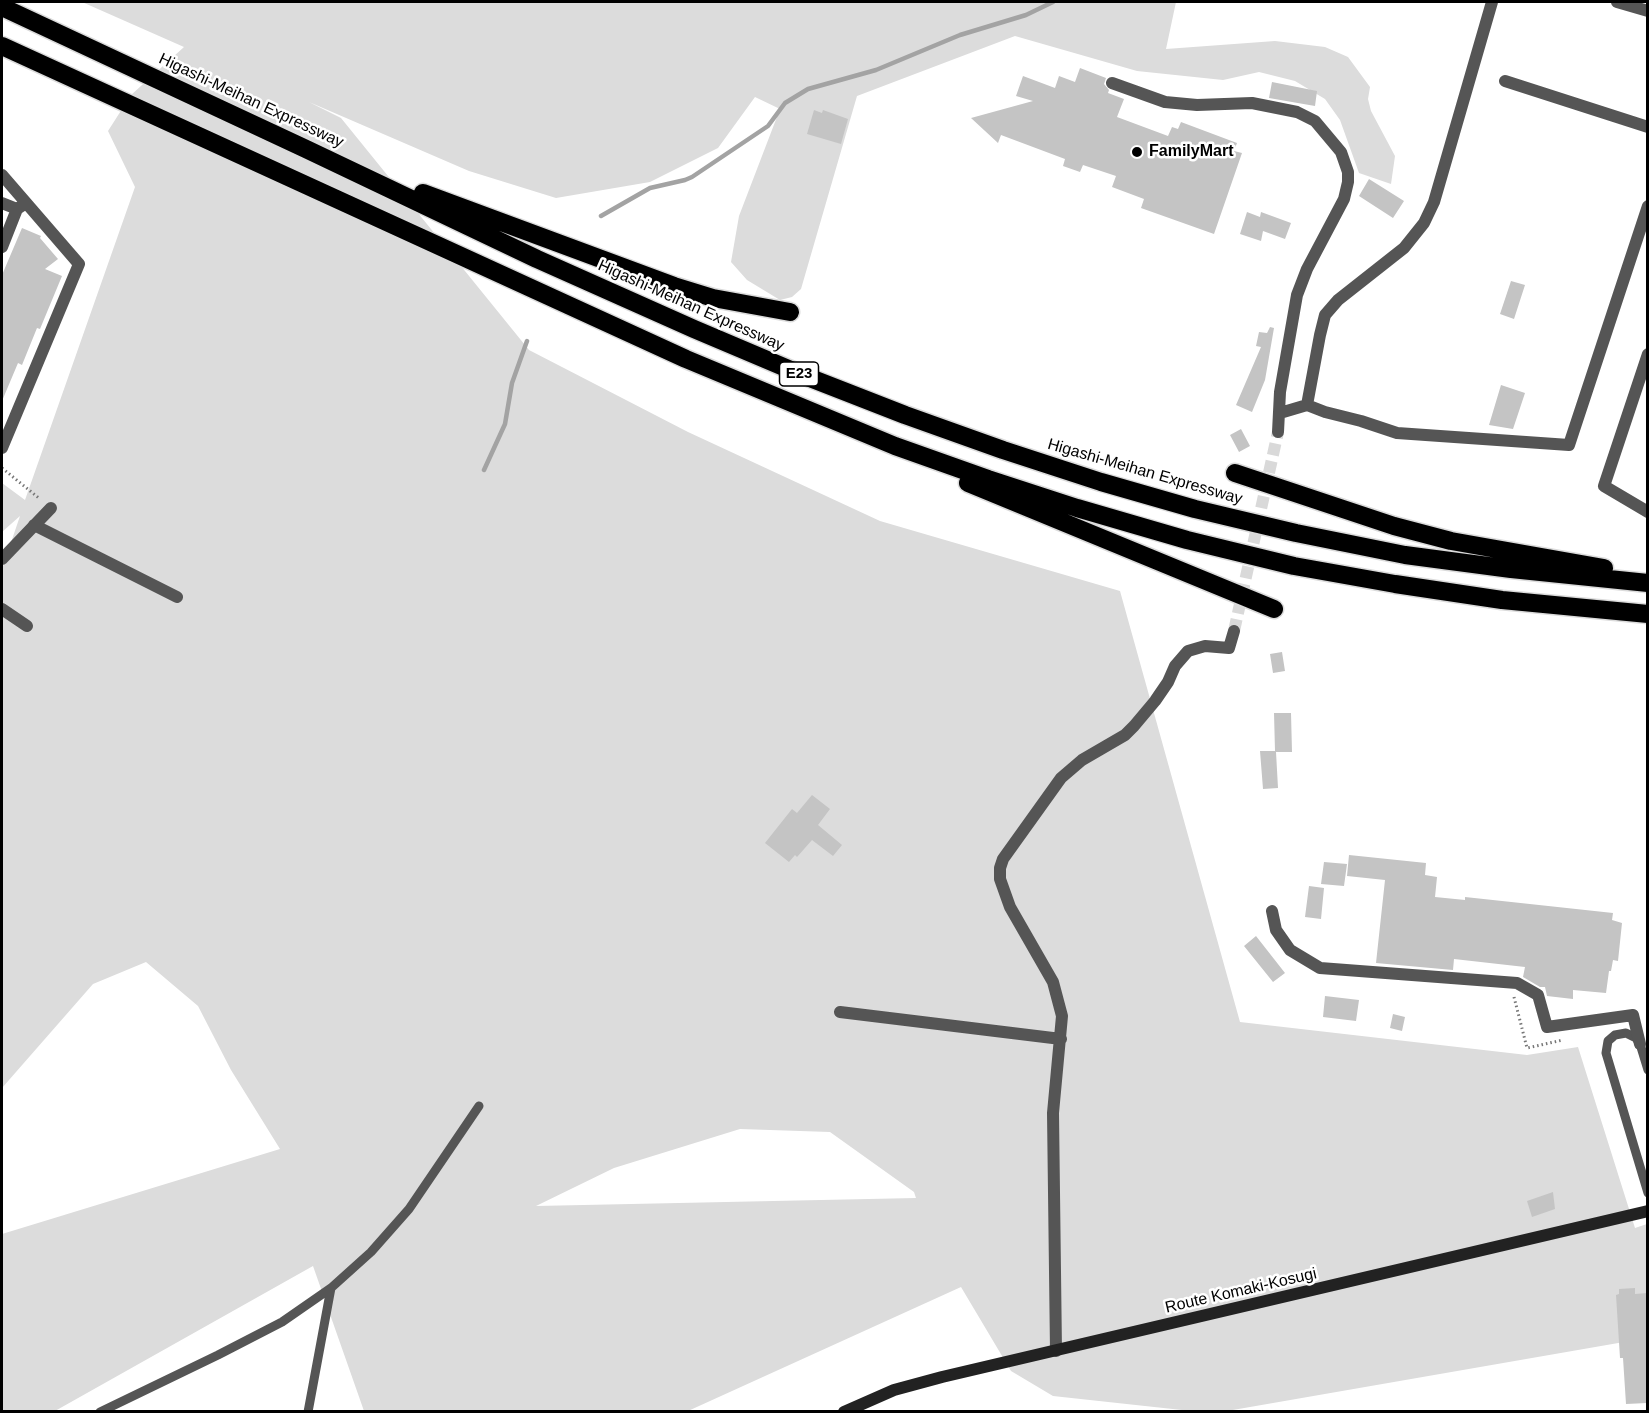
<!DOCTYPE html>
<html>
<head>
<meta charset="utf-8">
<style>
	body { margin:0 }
	#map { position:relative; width:1649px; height:1413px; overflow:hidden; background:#fff; font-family:Arial,sans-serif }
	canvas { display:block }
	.frame { position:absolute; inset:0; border:3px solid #000; pointer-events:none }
</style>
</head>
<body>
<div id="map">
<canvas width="1649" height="1413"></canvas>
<div class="frame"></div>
</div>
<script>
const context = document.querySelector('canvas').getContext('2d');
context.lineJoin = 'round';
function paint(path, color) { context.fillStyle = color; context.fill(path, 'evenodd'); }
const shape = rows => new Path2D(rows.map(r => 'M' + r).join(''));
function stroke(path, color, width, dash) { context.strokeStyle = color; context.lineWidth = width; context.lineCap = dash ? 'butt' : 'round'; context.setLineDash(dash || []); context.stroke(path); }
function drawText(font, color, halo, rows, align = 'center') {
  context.font = font + ' Arial,sans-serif'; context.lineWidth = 5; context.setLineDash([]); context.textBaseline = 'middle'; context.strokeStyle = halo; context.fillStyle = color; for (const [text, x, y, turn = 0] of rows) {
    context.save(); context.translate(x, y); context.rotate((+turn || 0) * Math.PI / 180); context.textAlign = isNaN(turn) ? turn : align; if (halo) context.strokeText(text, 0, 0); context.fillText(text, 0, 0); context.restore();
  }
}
paint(shape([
	[82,2,1176,2,1166,49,1275,41,1325,47,1348,57,1370,87,1368,99,1371,111,1395,156,1391,184,1359,173,1340,120,1325,99,1295,81,1259,72,1223,80,1137,71,1015,36,857,96,801,289,792,297,780,300,747,280,731,262,739,216,780,109,755,97,718,148,650,182,556,198,469,171,309,102,341,118,529,350,688,432,880,521,1120,591,1240,1022,1527,1055,1578,1047,1635,1228,1647,1224,1647,1338,1227,1411,1191,1411,1053,1396,1011,1371,961,1287,688,1411,364,1411,313,1266,55,1411,2,1411,2,1234,280,1149,231,1070,198,1006,146,962,93,984,2,1088,2,569,20,516,2,532,2,483,25,500,135,187,108,131,131,95,184,47],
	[740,1129,830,1132,914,1192,916,1198,536,1206,614,1168]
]), '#dcdcdc');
stroke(shape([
	[601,216,650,188,685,180,692,177,768,126,785,103,808,89,876,70,960,35,1026,15,1053,2],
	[484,470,505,424,512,383,527,341]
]), '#a3a3a3', 4.5);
paint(shape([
	[1080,68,1106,78,1104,84,1109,90,1108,93,1124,99,1117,117,1168,136,1172,127,1178,129,1181,122,1237,143,1234,151,1242,153,1214,234,1141,208,1144,199,1112,187,1116,176,1083,165,1080,172,1063,166,1065,159,1001,135,998,143,971,118,1033,101,1016,96,1023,76,1055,88,1059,76,1075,82],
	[1272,82,1317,91,1315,106,1269,98],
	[814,110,822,113,823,110,848,119,841,144,807,134],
	[1369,179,1404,201,1393,218,1359,196],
	[1247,212,1260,217,1261,212,1291,223,1285,239,1263,231,1261,241,1240,234],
	[22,228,41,236,40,238,58,259,45,269,62,276,40,329,37,328,22,365,18,363,2,401,2,275],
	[1511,281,1525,285,1514,319,1500,314],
	[1270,327,1274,328,1265,380,1252,412,1236,405,1261,347,1256,346,1259,332,1267,333],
	[1501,385,1525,393,1513,429,1489,425],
	[1241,429,1250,446,1239,452,1230,435],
	[1282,652,1285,671,1273,673,1270,654],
	[1274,713,1291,713,1292,752,1276,752,1278,788,1263,789,1260,751,1275,751],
	[812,795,830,809,818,825,842,845,833,856,812,840,797,857,795,855,789,862,765,843,792,809,797,813],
	[1349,855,1426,863,1425,875,1437,877,1435,897,1465,900,1465,897,1613,913,1612,920,1622,923,1618,961,1613,960,1611,971,1609,971,1606,993,1573,990,1573,999,1547,996,1545,987,1540,987,1523,977,1525,967,1454,959,1453,970,1376,963,1385,880,1347,876],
	[1324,862,1347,864,1344,886,1321,884],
	[1309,886,1324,888,1321,919,1305,917],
	[1256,936,1285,973,1273,982,1244,946],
	[1325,996,1359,1000,1356,1021,1323,1017],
	[1393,1014,1405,1017,1402,1031,1390,1028],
	[1553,1192,1555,1209,1532,1217,1527,1201],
	[1635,1288,1635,1294,1647,1293,1647,1403,1626,1404,1623,1358,1620,1358,1616,1295,1619,1294,1619,1289]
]), '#c4c4c4');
stroke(shape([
	[1234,631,1278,432]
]), '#d9d9d9', 12, [12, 6]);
const highway = shape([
	[2,7,306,149,537,259,694,329,805,376,905,415,1003,450,1101,482,1195,509,1296,533,1405,555,1511,569,1648,583],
	[2,46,686,359,895,446,988,479,1077,508,1187,540,1294,566,1395,584,1502,600,1648,614],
	[423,193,674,286,713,298,790,312],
	[1235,473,1394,526,1451,541,1604,568],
	[968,483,1274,609]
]);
stroke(highway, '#dbdbdb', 21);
stroke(shape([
	[2,468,40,499],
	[1514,997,1527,1048,1563,1040]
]), '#777', 3, [1.5, 3]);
stroke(shape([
	[1648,1070,1640,1044,1636,1038,1626,1033,1615,1035,1608,1041,1606,1053,1648,1193],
	[100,1412,218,1355,282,1322,331,1288,371,1252,409,1209,479,1106],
	[308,1412,331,1288]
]), '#555', 9);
stroke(shape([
	[1617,2,1648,11],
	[1505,81,1648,127],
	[1112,83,1165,102,1197,105,1252,103,1297,112,1315,121,1341,152,1348,172,1348,182,1344,199,1307,269,1297,295,1280,392,1278,432],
	[2,175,79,264,2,448],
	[2,203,17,209],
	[2,247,17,209,26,203],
	[1648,354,1604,486,1648,512],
	[1307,405,1320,335,1325,315,1338,300,1404,248,1424,223,1434,202,1492,2],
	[1280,413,1307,405,1325,412,1361,421,1397,433,1569,445,1648,206],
	[34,525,177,597],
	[2,559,51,508],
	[2,609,27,626],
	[1272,911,1276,930,1290,950,1320,968,1517,983,1538,995,1547,1027,1633,1015,1640,1044],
	[840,1012,1061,1039],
	[1056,1351,1053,1113,1062,1016,1053,982,1010,907,1000,879,1000,868,1003,859,1061,778,1082,760,1125,735,1134,726,1155,701,1168,682,1175,666,1188,651,1205,646,1229,648,1234,631]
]), '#555', 12);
stroke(shape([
	[844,1412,894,1390,942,1377,1648,1211]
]), '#222', 12);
stroke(highway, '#000', 18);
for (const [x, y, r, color] of [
	[1137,152,6,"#000"]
]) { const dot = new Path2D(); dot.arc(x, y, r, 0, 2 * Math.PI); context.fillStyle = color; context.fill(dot); stroke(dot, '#fff', 2); }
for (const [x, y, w] of [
	[799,374,39]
]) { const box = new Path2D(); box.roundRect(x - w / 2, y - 12, w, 24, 4.5); context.fillStyle = '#fff'; context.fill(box); stroke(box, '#000', 1.5); }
drawText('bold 15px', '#000', null, [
	["E23",799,374]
]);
drawText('16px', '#000', '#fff', [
	["Higashi-Meihan Expressway",251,101,25],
	["Higashi-Meihan Expressway",691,306,24],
	["Higashi-Meihan Expressway",1145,472,16],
	["Route Komaki-Kosugi",1241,1291,-13]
]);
drawText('bold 16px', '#000', '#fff', [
	["FamilyMart",1149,152]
], 'left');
</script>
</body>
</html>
